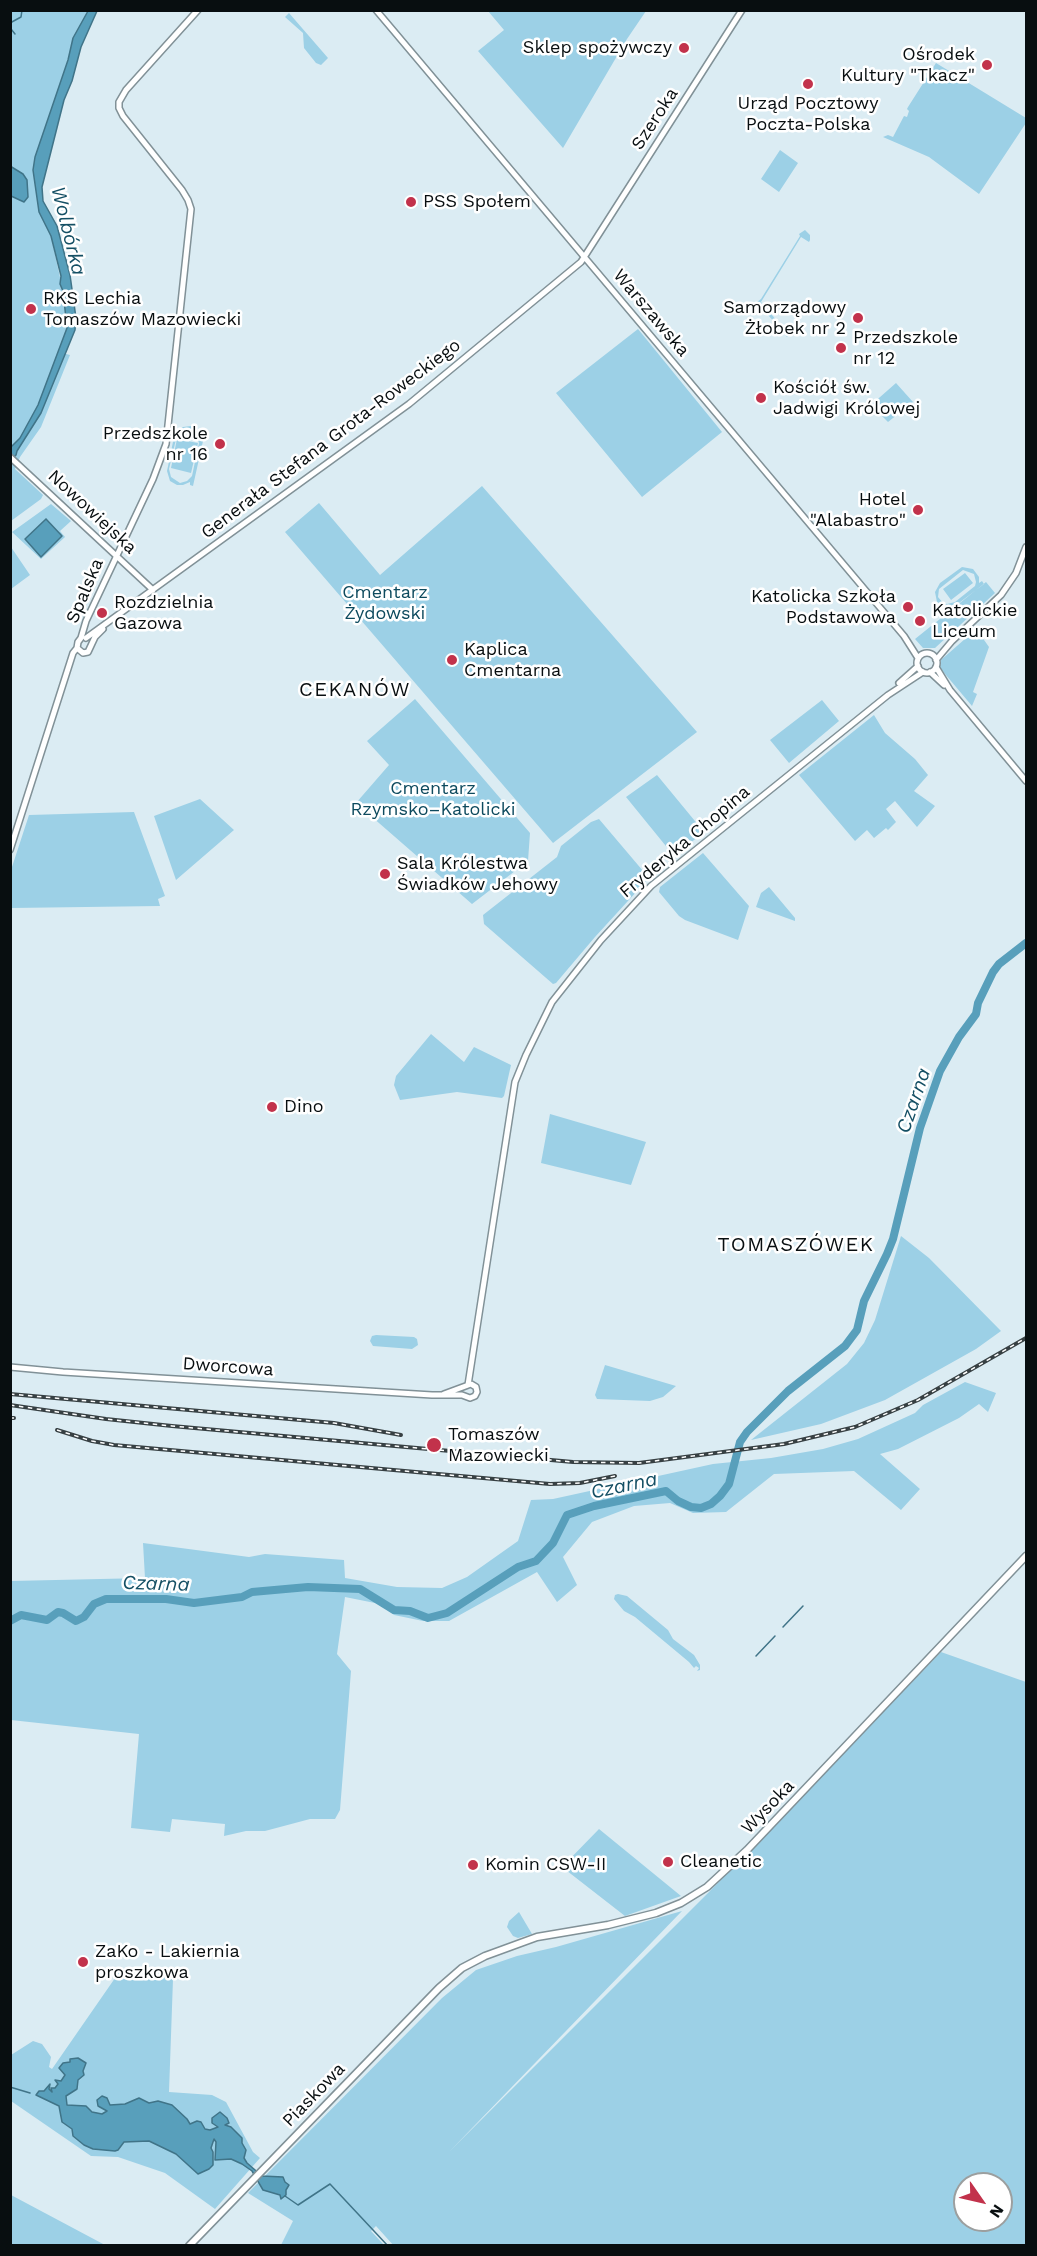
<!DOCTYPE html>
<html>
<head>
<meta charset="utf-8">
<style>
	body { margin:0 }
	#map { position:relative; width:1037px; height:2256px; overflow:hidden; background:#dbecf3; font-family:"Work Sans",sans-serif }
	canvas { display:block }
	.frame { position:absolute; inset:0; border:12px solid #080e10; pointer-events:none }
	.north { position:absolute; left:953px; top:2172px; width:60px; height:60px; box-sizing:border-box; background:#fff; border:2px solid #9c9f9f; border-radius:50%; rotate:124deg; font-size:16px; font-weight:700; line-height:24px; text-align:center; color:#080e10 }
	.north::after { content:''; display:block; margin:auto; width:21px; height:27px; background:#c2324b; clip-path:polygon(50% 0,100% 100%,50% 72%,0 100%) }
</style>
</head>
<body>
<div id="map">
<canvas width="1037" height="2256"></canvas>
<div class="frame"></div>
<div class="north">N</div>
</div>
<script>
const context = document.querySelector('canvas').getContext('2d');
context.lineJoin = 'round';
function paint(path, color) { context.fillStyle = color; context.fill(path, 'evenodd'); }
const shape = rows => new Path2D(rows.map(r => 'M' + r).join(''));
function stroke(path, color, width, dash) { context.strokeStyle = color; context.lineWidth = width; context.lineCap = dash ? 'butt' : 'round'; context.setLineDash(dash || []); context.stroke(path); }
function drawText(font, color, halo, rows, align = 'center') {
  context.font = font + ' "Work Sans",sans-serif'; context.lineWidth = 5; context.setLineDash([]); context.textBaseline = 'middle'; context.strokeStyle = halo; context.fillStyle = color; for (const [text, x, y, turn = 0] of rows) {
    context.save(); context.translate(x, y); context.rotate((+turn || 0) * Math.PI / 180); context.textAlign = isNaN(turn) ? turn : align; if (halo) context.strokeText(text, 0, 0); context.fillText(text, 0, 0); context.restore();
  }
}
paint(shape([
	[11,11,89,11,39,146,39,212,51,236,63,291,67,328,59,352,70,355,41,427,20,457,15,469,43,495,41,499,11,521],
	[488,11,646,11,627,39,563,148,478,51,504,30],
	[289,13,328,58,321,65,316,63,304,48,303,33,285,17],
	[936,63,1026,118,1026,123,979,194,929,157,883,137,888,135,893,137,904,116,907,117,909,111,907,109,908,107],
	[780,150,798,163,779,192,761,179],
	[805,230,810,235,810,240,809,242,801,237,761,302,788,334,794,325,795,326,787,337,757,302,761,299,800,236,799,234],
	[638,329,722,432,642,497,556,393],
	[896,383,913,402,888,422,871,405],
	[191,426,200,434,201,431,205,432,193,486,190,485,190,482,183,485,177,485,170,481,167,471,174,437,177,428,178,430,183,427],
	[188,429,196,433,199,443,192,476,187,481,180,483,171,477,169,469,177,435,182,430],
	[177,439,198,443,191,473,171,468],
	[482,486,697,732,553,843,285,532,319,503,380,575],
	[51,504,71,521,60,531,65,537,41,559,12,532],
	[11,547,30,575,11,589],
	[962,567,973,569,979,577,979,583,982,581,984,584,947,612,945,609,947,607,937,602,935,592,940,583],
	[963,570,974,574,976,582,975,586,955,602,947,604,943,603,938,597,939,589],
	[965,573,973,583,951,600,943,589],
	[986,582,995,593,935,648,923,648,915,639],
	[977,630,989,647,973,692,977,694,972,706,940,668,941,660,974,631],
	[415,699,530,833,528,861,472,904,356,803,389,765,367,741],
	[822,700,839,721,789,763,770,740],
	[874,715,885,733,915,759,928,775,914,791,935,806,917,827,895,801,886,809,896,822,888,830,886,828,874,838,867,830,855,841,799,775],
	[657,775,704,832,674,856,626,797],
	[200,799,234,830,176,880,154,816],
	[134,812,165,896,158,899,160,906,11,908,11,870,29,815],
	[599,819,649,878,595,937,556,983,553,984,484,924,483,915,557,857,561,846,591,822],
	[703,853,749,906,738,940,685,920,679,916,659,892,660,887],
	[769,887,795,918,795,921,756,907,761,893],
	[431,1034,464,1062,474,1047,511,1065,504,1096,502,1098,457,1092,400,1100,394,1085,396,1076],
	[550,1114,646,1142,631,1185,541,1163],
	[901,1236,929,1258,1001,1331,976,1349,885,1400,821,1424,751,1440,847,1364,864,1343,875,1320],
	[376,1335,414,1337,417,1339,418,1345,412,1349,373,1346,370,1341,372,1336],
	[605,1365,676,1386,663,1397,650,1401,597,1399,595,1395],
	[965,1382,996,1393,988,1412,979,1404,959,1418,898,1449,880,1454,920,1489,901,1510,854,1471,774,1474,726,1512,693,1513,670,1503,634,1506,592,1522,563,1557,577,1585,557,1602,537,1572,449,1621,423,1621,394,1615,380,1604,345,1597,337,1654,351,1671,340,1810,335,1819,310,1819,265,1831,246,1831,224,1836,225,1824,172,1819,170,1832,131,1828,139,1734,11,1720,11,1581,145,1578,143,1543,249,1557,265,1554,344,1560,345,1578,397,1587,442,1588,467,1577,518,1541,531,1500,553,1499,713,1464,771,1458,823,1449,858,1439,915,1413,923,1405],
	[618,1594,627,1596,668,1630,673,1639,694,1655,700,1665,700,1670,697,1671,699,1668,696,1666,694,1668,689,1662,635,1617,624,1611,614,1599,615,1595],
	[941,1652,1026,1682,1026,2245,394,2246,376,2226,371,2231,384,2245,281,2245,293,2221,248,2193,442,1998,476,1970,517,1956,556,1947,682,1911,449,2152,709,1892],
	[965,2184,1001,2184,1001,2220,965,2220],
	[599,1829,681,1896,625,1916,562,1867],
	[519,1912,532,1934,518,1938,513,1936,507,1927,509,1921],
	[122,1968,173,1979,169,2092,212,2095,226,2102,253,2152,260,2158,215,2209,165,2173,118,2157,91,2156,11,2101,11,2055,33,2041,42,2044,51,2057,49,2067,52,2069],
	[11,2195,105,2245,11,2245]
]), '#9cd0e6');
const water = shape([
	[88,11,97,11,81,47,72,81,64,100,42,187,43,201,57,226,70,275,76,318,75,330,41,413,17,451,16,455,11,460,11,447,20,438,38,405,67,328,63,291,60,284,61,276,51,236,39,212,33,170,35,157,68,60,73,38,88,11],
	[10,166,23,174,27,180,28,197,24,202,11,196,10,166],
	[46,519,62,536,41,557,25,539,46,519],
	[78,2058,86,2063,83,2071,84,2075,78,2080,77,2089,66,2096,67,2105,86,2106,92,2112,102,2114,107,2111,98,2106,97,2100,102,2096,107,2098,110,2105,125,2104,139,2098,149,2103,158,2101,172,2105,187,2119,190,2124,197,2121,201,2122,205,2129,210,2130,218,2127,212,2123,212,2118,220,2112,227,2118,229,2123,225,2125,231,2127,242,2138,242,2143,246,2150,244,2158,247,2163,262,2176,283,2177,285,2182,289,2185,286,2190,286,2195,281,2199,280,2195,263,2190,252,2171,242,2164,231,2159,215,2160,216,2142,214,2139,211,2148,213,2152,213,2165,209,2169,198,2174,176,2154,149,2141,124,2142,118,2150,115,2151,93,2149,84,2145,73,2136,72,2129,62,2122,59,2106,36,2095,39,2091,44,2091,50,2084,49,2089,52,2092,51,2088,55,2088,58,2084,55,2080,61,2081,65,2075,59,2068,63,2063,70,2062,70,2059,78,2058]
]);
paint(water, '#589fbb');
stroke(water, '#407488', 1.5);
stroke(shape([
	[10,23,21,17,22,10],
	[11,29,15,34],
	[783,1627,803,1606],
	[756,1656,775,1636],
	[10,2087,30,2093],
	[285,2196,298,2205,330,2184,388,2246]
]), '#407488', 1.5);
stroke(shape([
	[10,1621,21,1615,47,1620,58,1612,63,1613,76,1621,84,1617,94,1604,106,1599,166,1599,194,1603,242,1597,252,1592,308,1587,360,1589,394,1610,410,1611,428,1618,447,1613,518,1567,536,1561,553,1543,567,1515,594,1506,666,1491,678,1501,691,1507,701,1508,711,1504,720,1496,729,1484,740,1442,747,1432,788,1391,845,1346,857,1330,864,1301,887,1254,893,1239,920,1128,940,1071,959,1037,976,1014,978,1003,993,972,999,964,1026,943]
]), '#589fbb', 8);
const secondary = shape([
	[376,10,904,636,918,658],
	[10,457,153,590],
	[86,638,409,404,581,262,742,10],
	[77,648,83,653,88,652,95,637,103,629],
	'917 663a10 10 0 1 1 20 0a10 10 0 1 1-20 0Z',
	[936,660,952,641,1001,595,1016,573,1026,547],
	[936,667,950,690,1026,781],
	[930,672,944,685],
	[899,683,918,666],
	[10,850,73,653,77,648,78,642,81,638,86,621,153,479,166,444,191,209,188,200,182,190,123,116,119,108,119,102,126,90,198,10],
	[10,1367,63,1372,432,1395,462,1395,470,1398,475,1396,477,1392,476,1387,471,1384,444,1394],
	[468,1385,515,1082,526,1055,552,1002,601,940,651,886,888,695,923,672]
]);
const primary = shape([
	[189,2246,439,1988,462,1968,485,1956,537,1937,608,1925,656,1913,681,1903,707,1887,747,1850,1026,1556]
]);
stroke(secondary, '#819197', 8);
stroke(primary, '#819197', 9);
stroke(secondary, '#fff', 5);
stroke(primary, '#fff', 6);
const rail = shape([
	[10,1394,334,1423,401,1435],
	[10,1405,106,1419,172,1426,573,1462,639,1463,784,1444,855,1427,918,1400,1026,1338],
	[10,1418,14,1418],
	[57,1430,92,1441,114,1445,550,1484,580,1483,615,1476]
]);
stroke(rail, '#374043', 4);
stroke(rail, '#fff', 1.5, [4.5]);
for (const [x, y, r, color] of [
	[684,48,6,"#c2324b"],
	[987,65,6,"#c2324b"],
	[808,84,6,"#c2324b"],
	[411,202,6,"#c2324b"],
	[31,309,6,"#c2324b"],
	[858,318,6,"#c2324b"],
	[841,348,6,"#c2324b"],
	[761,398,6,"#c2324b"],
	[220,444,6,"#c2324b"],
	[918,510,6,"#c2324b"],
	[908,607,6,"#c2324b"],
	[102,613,6,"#c2324b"],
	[920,621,6,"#c2324b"],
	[452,660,6,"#c2324b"],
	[385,874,6,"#c2324b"],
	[272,1107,6,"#c2324b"],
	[434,1445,8,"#c2324b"],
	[668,1862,6,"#c2324b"],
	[473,1865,6,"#c2324b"],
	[83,1962,6,"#c2324b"]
]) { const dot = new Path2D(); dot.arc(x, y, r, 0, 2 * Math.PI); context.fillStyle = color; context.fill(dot); stroke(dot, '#fff', 2); }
drawText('18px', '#080e10', '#fff', [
	["Sklep spożywczy",672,48,"right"],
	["Ośrodek",975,55,"right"],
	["Kultury \"Tkacz\"",975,76,"right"],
	["Urząd Pocztowy",808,104,"center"],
	["Poczta-Polska",808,125,"center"],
	["PSS Społem",423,202],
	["RKS Lechia",43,299],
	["Tomaszów Mazowiecki",43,320],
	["Samorządowy",846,308,"right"],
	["Żłobek nr 2",846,329,"right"],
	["Przedszkole",853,338],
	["nr 12",853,359],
	["Kościół św.",773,388],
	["Jadwigi Królowej",773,409],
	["Przedszkole",208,434,"right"],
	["nr 16",208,455,"right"],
	["Hotel",906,500,"right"],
	["\"Alabastro\"",906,521,"right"],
	["Katolicka Szkoła",896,597,"right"],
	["Podstawowa",896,618,"right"],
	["Rozdzielnia",114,603],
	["Gazowa",114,624],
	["Katolickie",932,611],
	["Liceum",932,632],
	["Kaplica",464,650],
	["Cmentarna",464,671],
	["Sala Królestwa",397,864],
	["Świadków Jehowy",397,885],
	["Dino",284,1107],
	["Tomaszów",448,1435],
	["Mazowiecki",448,1456],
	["Cleanetic",680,1862],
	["Komin CSW-II",485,1865],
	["ZaKo - Lakiernia",95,1952],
	["proszkowa",95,1973]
], 'left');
drawText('18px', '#080e10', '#fff', [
	["Szeroka",655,119,-57],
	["Warszawska",651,313,50],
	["Generała Stefana Grota-Roweckiego",331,439,-37],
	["Nowowiejska",92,512,43],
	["Spalska",85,591,-67],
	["Fryderyka Chopina",685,842,-40],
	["Dworcowa",228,1367,4],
	["Wysoka",768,1807,-46],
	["Piaskowa",314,2095,-46]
]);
drawText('18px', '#0d4a5e', '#fff', [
	["Cmentarz",385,593],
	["Żydowski",385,614],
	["Cmentarz",433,789],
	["Rzymsko–Katolicki",433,810]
]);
drawText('italic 20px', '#144f64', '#fff', [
	["Wolbórka",68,231,76],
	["Czarna",914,1101,-71],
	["Czarna",624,1486,-12],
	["Czarna",156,1584,2]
]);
context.letterSpacing = '1.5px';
drawText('20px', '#080e10', '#fff', [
	["CEKANÓW",355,690],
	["TOMASZÓWEK",796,1245]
]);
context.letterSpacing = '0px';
</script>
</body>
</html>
